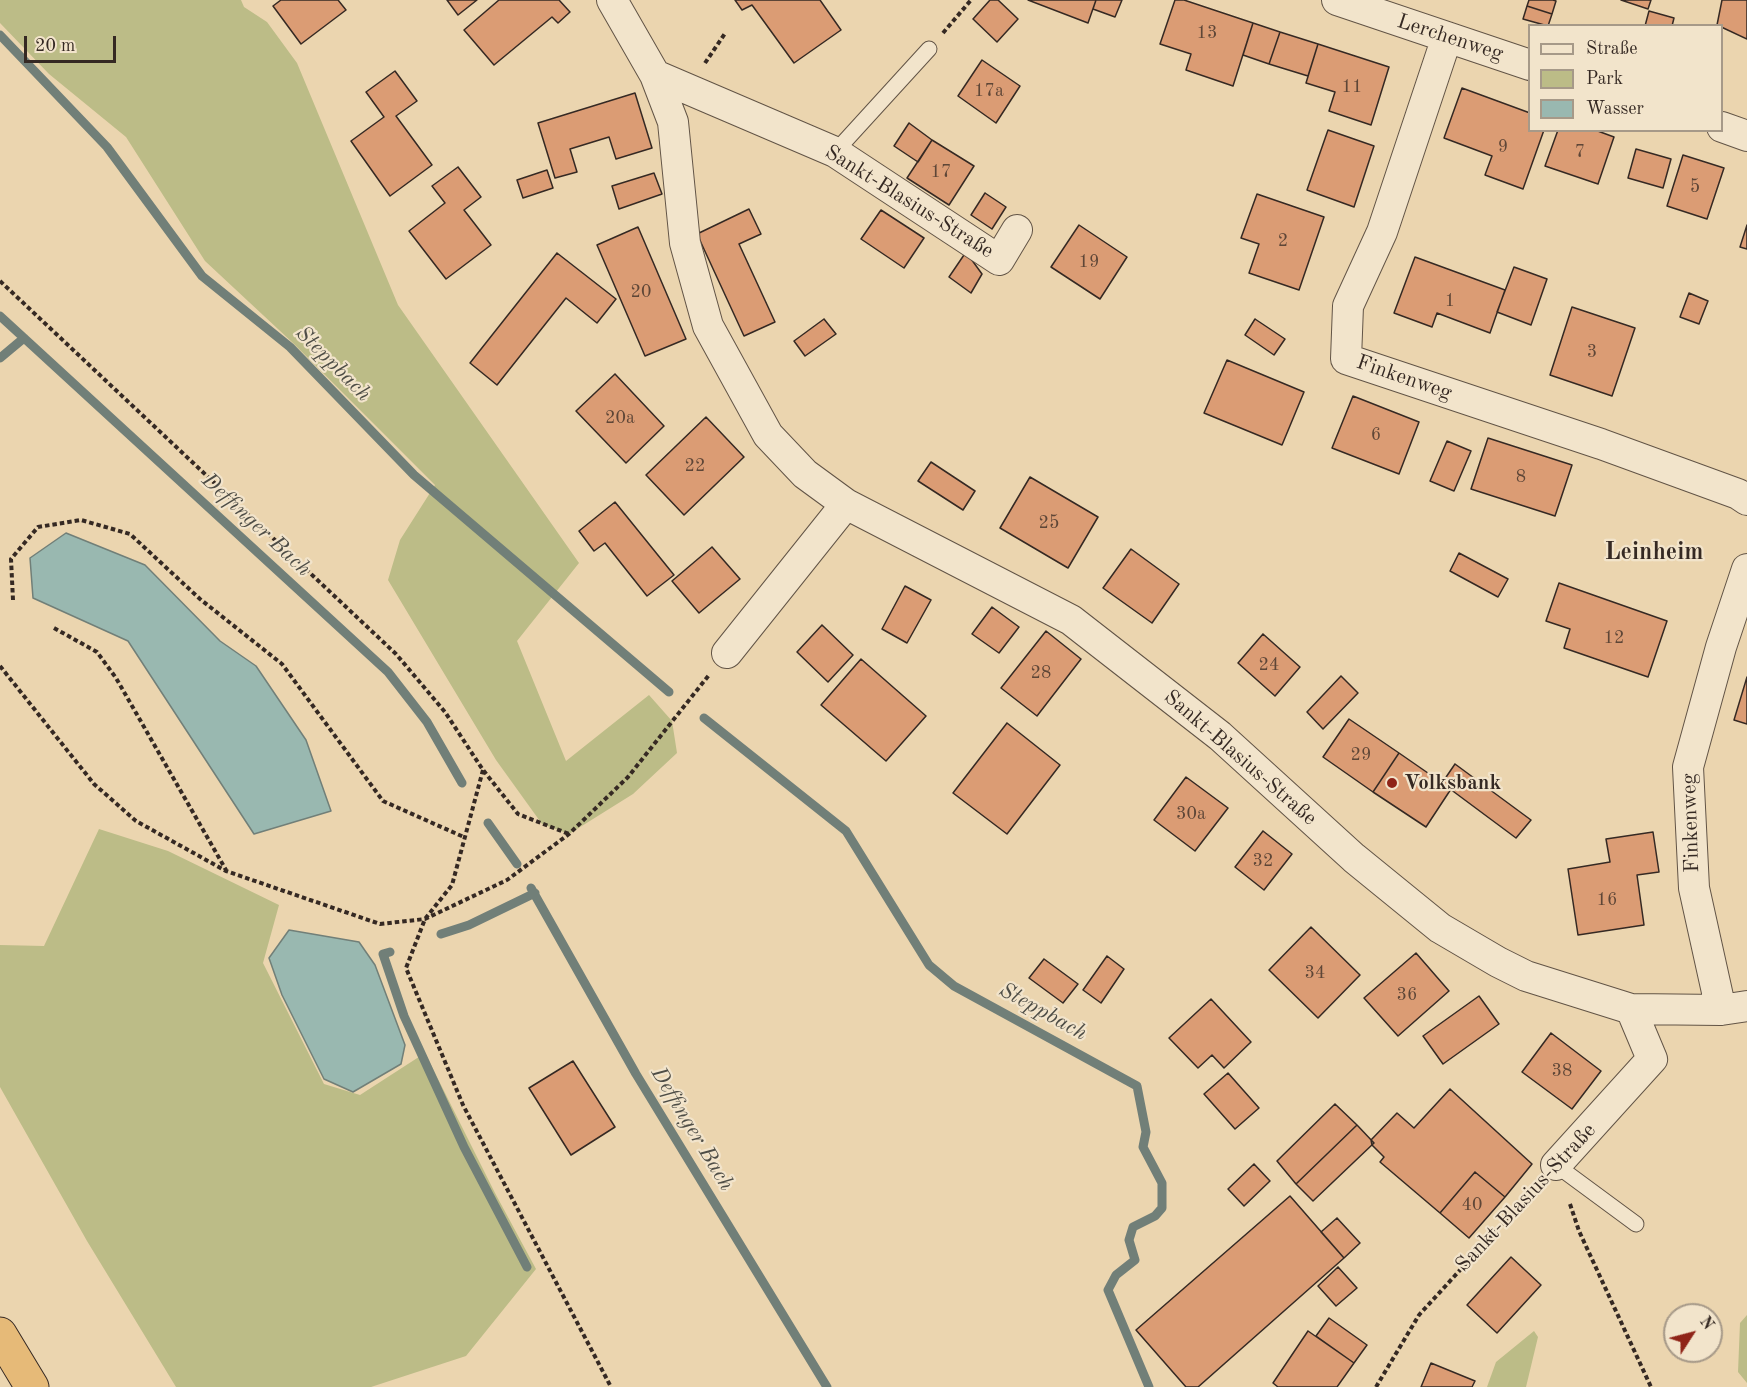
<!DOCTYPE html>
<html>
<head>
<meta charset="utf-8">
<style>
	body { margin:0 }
	#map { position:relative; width:1747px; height:1387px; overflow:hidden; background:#ebd5af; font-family:"Old Standard TT",serif }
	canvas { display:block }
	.legend { position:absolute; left:1528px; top:24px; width:195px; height:108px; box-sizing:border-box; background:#f2e4cb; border:2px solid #a69988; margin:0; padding:8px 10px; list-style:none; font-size:18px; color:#352923 }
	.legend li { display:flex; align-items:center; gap:12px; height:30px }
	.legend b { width:30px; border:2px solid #a69988 }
	.north { position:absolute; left:1663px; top:1303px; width:60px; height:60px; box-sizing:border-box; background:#f2e4cb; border:2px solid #a69988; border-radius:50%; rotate:54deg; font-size:16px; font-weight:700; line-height:24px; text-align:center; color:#352923 }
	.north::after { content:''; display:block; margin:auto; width:21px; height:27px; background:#8f2418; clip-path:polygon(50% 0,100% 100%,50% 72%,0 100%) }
	.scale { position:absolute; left:24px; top:36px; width:92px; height:27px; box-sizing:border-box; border:3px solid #352923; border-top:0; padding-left:8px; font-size:18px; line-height:21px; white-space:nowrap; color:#352923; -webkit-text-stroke:4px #f2e4cb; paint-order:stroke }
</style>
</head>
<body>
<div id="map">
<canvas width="1747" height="1387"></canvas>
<ul class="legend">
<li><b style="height:8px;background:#f2e4cb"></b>Straße</li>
<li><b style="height:16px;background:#bcbc87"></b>Park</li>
<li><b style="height:16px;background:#99b8b0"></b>Wasser</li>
</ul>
<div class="north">N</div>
<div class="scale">20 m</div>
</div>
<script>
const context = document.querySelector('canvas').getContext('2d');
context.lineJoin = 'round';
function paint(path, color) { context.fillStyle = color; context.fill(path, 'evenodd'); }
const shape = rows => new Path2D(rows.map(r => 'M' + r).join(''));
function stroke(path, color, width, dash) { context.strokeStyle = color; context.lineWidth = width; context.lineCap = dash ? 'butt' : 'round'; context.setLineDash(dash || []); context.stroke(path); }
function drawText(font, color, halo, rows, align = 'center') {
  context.font = font + ' "Old Standard TT",serif'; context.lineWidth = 4.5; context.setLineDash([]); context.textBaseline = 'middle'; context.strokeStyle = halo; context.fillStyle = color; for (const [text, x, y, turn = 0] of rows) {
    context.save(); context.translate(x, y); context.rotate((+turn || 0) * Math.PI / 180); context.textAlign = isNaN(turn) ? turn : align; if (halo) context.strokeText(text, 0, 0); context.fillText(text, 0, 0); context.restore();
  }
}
paint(shape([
	[0,0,241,0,244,7,267,22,297,63,398,305,579,563,517,641,566,761,649,695,672,721,677,753,633,794,569,834,542,824,496,760,388,580,400,540,435,485,293,343,205,261,126,137,49,74,0,23],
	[99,829,168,851,279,905,263,963,324,1084,360,1095,425,1053,495,1193,536,1269,466,1356,371,1387,176,1387,87,1241,0,1087,0,945,44,946],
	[1747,1315,1747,1383,1738,1372,1740,1323],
	[1534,1331,1538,1337,1526,1387,1487,1387,1496,1362]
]), '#bcbc87');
const water = shape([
	[66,533,145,565,220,641,256,666,306,740,331,811,254,834,128,641,33,598,30,558,66,533],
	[289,930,359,942,375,965,405,1045,401,1064,353,1092,324,1079,282,995,269,958,289,930]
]);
paint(water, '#99b8b0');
stroke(water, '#717f78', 1.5);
stroke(shape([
	[0,35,107,147,202,276,290,347,414,475,669,692],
	[0,316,388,672,427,722,462,783],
	[0,358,24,338],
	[704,718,846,831,929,965,954,986,1137,1086,1146,1132,1143,1147,1162,1183,1162,1208,1155,1216,1133,1227,1129,1240,1135,1260,1116,1275,1108,1290,1149,1387],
	[488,823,517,864],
	[531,888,636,1074,827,1387],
	[441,934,469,925,535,893],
	[390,952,383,954,404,1016,464,1147,527,1267]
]), '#717f78', 9);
const building = shape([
	[281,0,338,0,346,10,301,44,273,6,281,0],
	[447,0,477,0,458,15,447,0],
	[499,0,559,0,570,12,558,23,552,17,494,65,464,30,499,0],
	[735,0,820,0,841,30,794,63,752,5,742,10,735,0],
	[990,0,998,0,1018,19,997,42,973,19,990,0],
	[1028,0,1096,0,1088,23,1028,0],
	[1096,0,1122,0,1115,17,1093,9,1096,0],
	[1175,0,1184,0,1253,23,1233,86,1186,70,1191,54,1160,44,1175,0],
	[1529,0,1553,0,1556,1,1552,14,1527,6,1529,0],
	[1621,0,1651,0,1648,9,1621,0],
	[1722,0,1747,0,1747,39,1717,25,1722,0],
	[1527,6,1552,14,1548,26,1523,19,1527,6],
	[1649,11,1674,18,1672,26,1645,26,1649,11],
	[1253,23,1280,32,1269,64,1243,55,1253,23],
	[1280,32,1318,44,1308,76,1269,64,1280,32],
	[1318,44,1389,67,1371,125,1329,111,1335,92,1306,83,1318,44],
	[982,60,1020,86,996,123,958,96,982,60],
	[395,71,417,101,396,116,432,165,390,196,351,141,384,117,366,92,395,71],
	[1462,88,1530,113,1530,130,1544,130,1523,189,1485,175,1492,156,1444,138,1462,88],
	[635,93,652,148,616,159,609,137,570,149,577,172,555,178,538,123,635,93],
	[909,123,932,140,918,162,894,146,909,123],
	[1328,130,1374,146,1354,207,1307,190,1328,130],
	[1558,130,1595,130,1614,137,1598,184,1545,166,1558,130],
	[932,140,974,166,949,205,907,178,932,140],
	[1636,149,1671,159,1663,188,1628,178,1636,149],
	[1683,155,1724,168,1707,219,1667,206,1683,155],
	[458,167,481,197,464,210,491,245,446,279,409,231,445,203,432,186,458,167],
	[547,170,553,188,523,198,517,180,547,170],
	[654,173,662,194,619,209,612,186,654,173],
	[985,193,1006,207,992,229,971,215,985,193],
	[1257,194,1324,217,1299,290,1249,273,1259,244,1241,238,1257,194],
	[749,209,761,234,739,244,775,322,744,336,697,234,749,209],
	[881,210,924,238,904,268,861,239,881,210],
	[1079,225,1127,257,1100,299,1051,267,1079,225],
	[1747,225,1747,249,1740,247,1747,225],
	[638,227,686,339,645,356,597,245,638,227],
	[966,252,982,274,971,293,949,277,966,252],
	[557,253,616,299,597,323,566,298,497,385,470,363,557,253],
	[1415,257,1505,290,1490,333,1437,313,1432,327,1394,313,1415,257],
	[1514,267,1547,279,1531,325,1497,312,1514,267],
	[1689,293,1708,301,1699,324,1680,317,1689,293],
	[1572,307,1635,328,1612,396,1550,375,1572,307],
	[824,319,836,334,805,356,794,341,824,319],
	[1255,319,1285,339,1274,355,1245,335,1255,319],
	[1227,360,1304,392,1282,445,1204,413,1227,360],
	[615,374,664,426,626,463,576,411,615,374],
	[1353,396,1419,422,1399,474,1332,448,1353,396],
	[706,417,744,457,684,515,646,475,706,417],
	[1488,438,1572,465,1555,516,1471,489,1488,438],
	[1447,441,1471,451,1454,491,1430,481,1447,441],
	[931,462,975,491,963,510,918,481,931,462],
	[1030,477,1098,517,1068,568,1000,528,1030,477],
	[615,502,674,575,647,596,605,543,594,551,579,531,615,502],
	[712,547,740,579,699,613,672,581,712,547],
	[1131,549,1179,584,1152,623,1103,588,1131,549],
	[1459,553,1508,579,1498,597,1450,571,1459,553],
	[1559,583,1667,621,1648,677,1564,648,1570,629,1546,621,1559,583],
	[905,586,931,600,907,643,882,629,905,586],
	[992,607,1019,627,999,653,972,634,992,607],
	[822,625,853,655,828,682,797,652,822,625],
	[1046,631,1081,659,1037,716,1001,688,1046,631],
	[1263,634,1300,667,1275,696,1238,663,1263,634],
	[861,659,926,716,886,761,821,705,861,659],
	[1341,676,1358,693,1323,729,1307,712,1341,676],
	[1747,677,1747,724,1734,720,1747,677],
	[1349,719,1399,753,1373,792,1323,757,1349,719],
	[1007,723,1060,765,1007,834,953,793,1007,723],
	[1399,753,1451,789,1426,827,1373,792,1399,753],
	[1455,764,1531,820,1516,838,1442,783,1455,764],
	[1186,777,1228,808,1195,851,1154,820,1186,777],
	[1263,831,1292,854,1264,890,1235,867,1263,831],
	[1653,832,1659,872,1637,875,1644,925,1578,935,1568,869,1610,862,1606,839,1653,832],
	[1311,927,1360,975,1318,1018,1269,970,1311,927],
	[1416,953,1449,991,1398,1036,1364,998,1416,953],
	[1107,956,1124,969,1101,1003,1083,990,1107,956],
	[1044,959,1078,984,1063,1003,1029,978,1044,959],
	[1479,996,1499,1024,1443,1064,1423,1036,1479,996],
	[1211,999,1251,1042,1224,1068,1212,1055,1198,1068,1169,1038,1211,999],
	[1551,1033,1601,1071,1572,1109,1522,1072,1551,1033],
	[573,1061,615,1127,571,1155,529,1088,573,1061],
	[1228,1073,1259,1108,1235,1129,1204,1094,1228,1073],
	[1450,1089,1532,1164,1505,1197,1475,1172,1440,1213,1380,1162,1384,1157,1372,1145,1371,1140,1397,1113,1414,1128,1450,1089],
	[1335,1104,1357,1125,1296,1184,1277,1161,1335,1104],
	[1357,1125,1374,1143,1313,1201,1296,1184,1357,1125],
	[1254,1164,1270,1181,1244,1206,1228,1189,1254,1164],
	[1475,1172,1505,1197,1469,1238,1440,1213,1475,1172],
	[1290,1196,1344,1258,1198,1387,1186,1387,1136,1330,1290,1196],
	[1337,1218,1360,1243,1344,1258,1321,1232,1337,1218],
	[1511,1257,1541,1285,1497,1333,1467,1305,1511,1257],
	[1338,1267,1357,1288,1336,1306,1318,1286,1338,1267],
	[1329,1318,1367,1345,1354,1363,1316,1336,1329,1318],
	[1308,1331,1354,1363,1337,1387,1278,1387,1273,1383,1308,1331],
	[1431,1363,1475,1381,1472,1387,1421,1387,1431,1363]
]);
paint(building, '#db9c74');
stroke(building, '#352923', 1.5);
const service = shape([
	[835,152,929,49],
	[1556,1165,1636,1224]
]);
const minor = shape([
	[612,0,655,75,673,122,685,243,708,326,768,435,805,474,846,504,1071,620,1220,736,1354,858,1440,928,1498,962,1526,976,1631,1009,1721,1010,1747,1006],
	[1337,0,1530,65],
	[1447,37,1382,232,1348,306,1346,359,1601,444,1738,494,1747,500],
	[655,75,835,152,999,260,1017,230],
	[1722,127,1747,136],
	[727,653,846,504],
	[1721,1010,1694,888,1688,767,1721,647,1747,569],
	[1556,1165,1652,1059,1631,1009]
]);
const motorway = shape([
	[0,1334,32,1387]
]);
stroke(service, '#625446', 17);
stroke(minor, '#625446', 32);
stroke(motorway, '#352923', 35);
stroke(shape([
	[943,33,971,0],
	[705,63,726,32],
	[0,281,396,654,445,712,483,770,518,814,569,834],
	[13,600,11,559,38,527,81,520,130,534,200,599,282,664,383,801,466,838],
	[54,628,97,652,116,678,226,870],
	[0,666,94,784,136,821,226,871,380,924,425,919,507,880,569,834,628,777,709,675],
	[483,770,452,885,425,919,406,968,463,1105,611,1387],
	[1570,1204,1579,1231,1651,1387],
	[1376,1387,1419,1315,1536,1187]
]), '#352923', 4, [4.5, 3]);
stroke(service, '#f2e4cb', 15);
stroke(minor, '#f2e4cb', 30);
stroke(motorway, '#e6ba78', 33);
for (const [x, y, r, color] of [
	[1392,783,6,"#8f2418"]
]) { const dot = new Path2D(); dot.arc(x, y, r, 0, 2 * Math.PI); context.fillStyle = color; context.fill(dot); stroke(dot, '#f2e4cb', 2); }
drawText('18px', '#5e4637', null, [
	["13",1207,33],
	["11",1352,87],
	["17a",989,91],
	["9",1503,147],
	["7",1580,152],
	["17",941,172],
	["5",1695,187],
	["2",1283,241],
	["19",1089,262],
	["20",641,292],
	["1",1450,301],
	["3",1592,352],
	["20a",620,418],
	["6",1376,435],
	["22",695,466],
	["8",1521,477],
	["25",1049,523],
	["12",1614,638],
	["24",1269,665],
	["28",1041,673],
	["29",1361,755],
	["30a",1191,814],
	["32",1263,861],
	["16",1607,900],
	["34",1315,973],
	["36",1407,995],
	["38",1562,1071],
	["40",1472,1205]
]);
drawText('21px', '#352923', '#f2e4cb', [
	["Lerchenweg",1450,38,18],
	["Sankt-Blasius-Straße",909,202,32],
	["Finkenweg",1404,378,19],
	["Sankt-Blasius-Straße",1240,758,41],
	["Finkenweg",1691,823,-92],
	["Sankt-Blasius-Straße",1526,1198,-47]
]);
drawText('bold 21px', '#352923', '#f2e4cb', [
	["Volksbank",1404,783]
], 'left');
drawText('italic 22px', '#4e4d46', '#f2e4cb', [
	["Steppbach",333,364,45],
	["Deffinger Bach",256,525,43],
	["Steppbach",1043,1012,29],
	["Deffinger Bach",692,1129,59]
]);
drawText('bold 24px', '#352923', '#f2e4cb', [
	["Leinheim",1654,553]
]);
</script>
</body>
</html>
